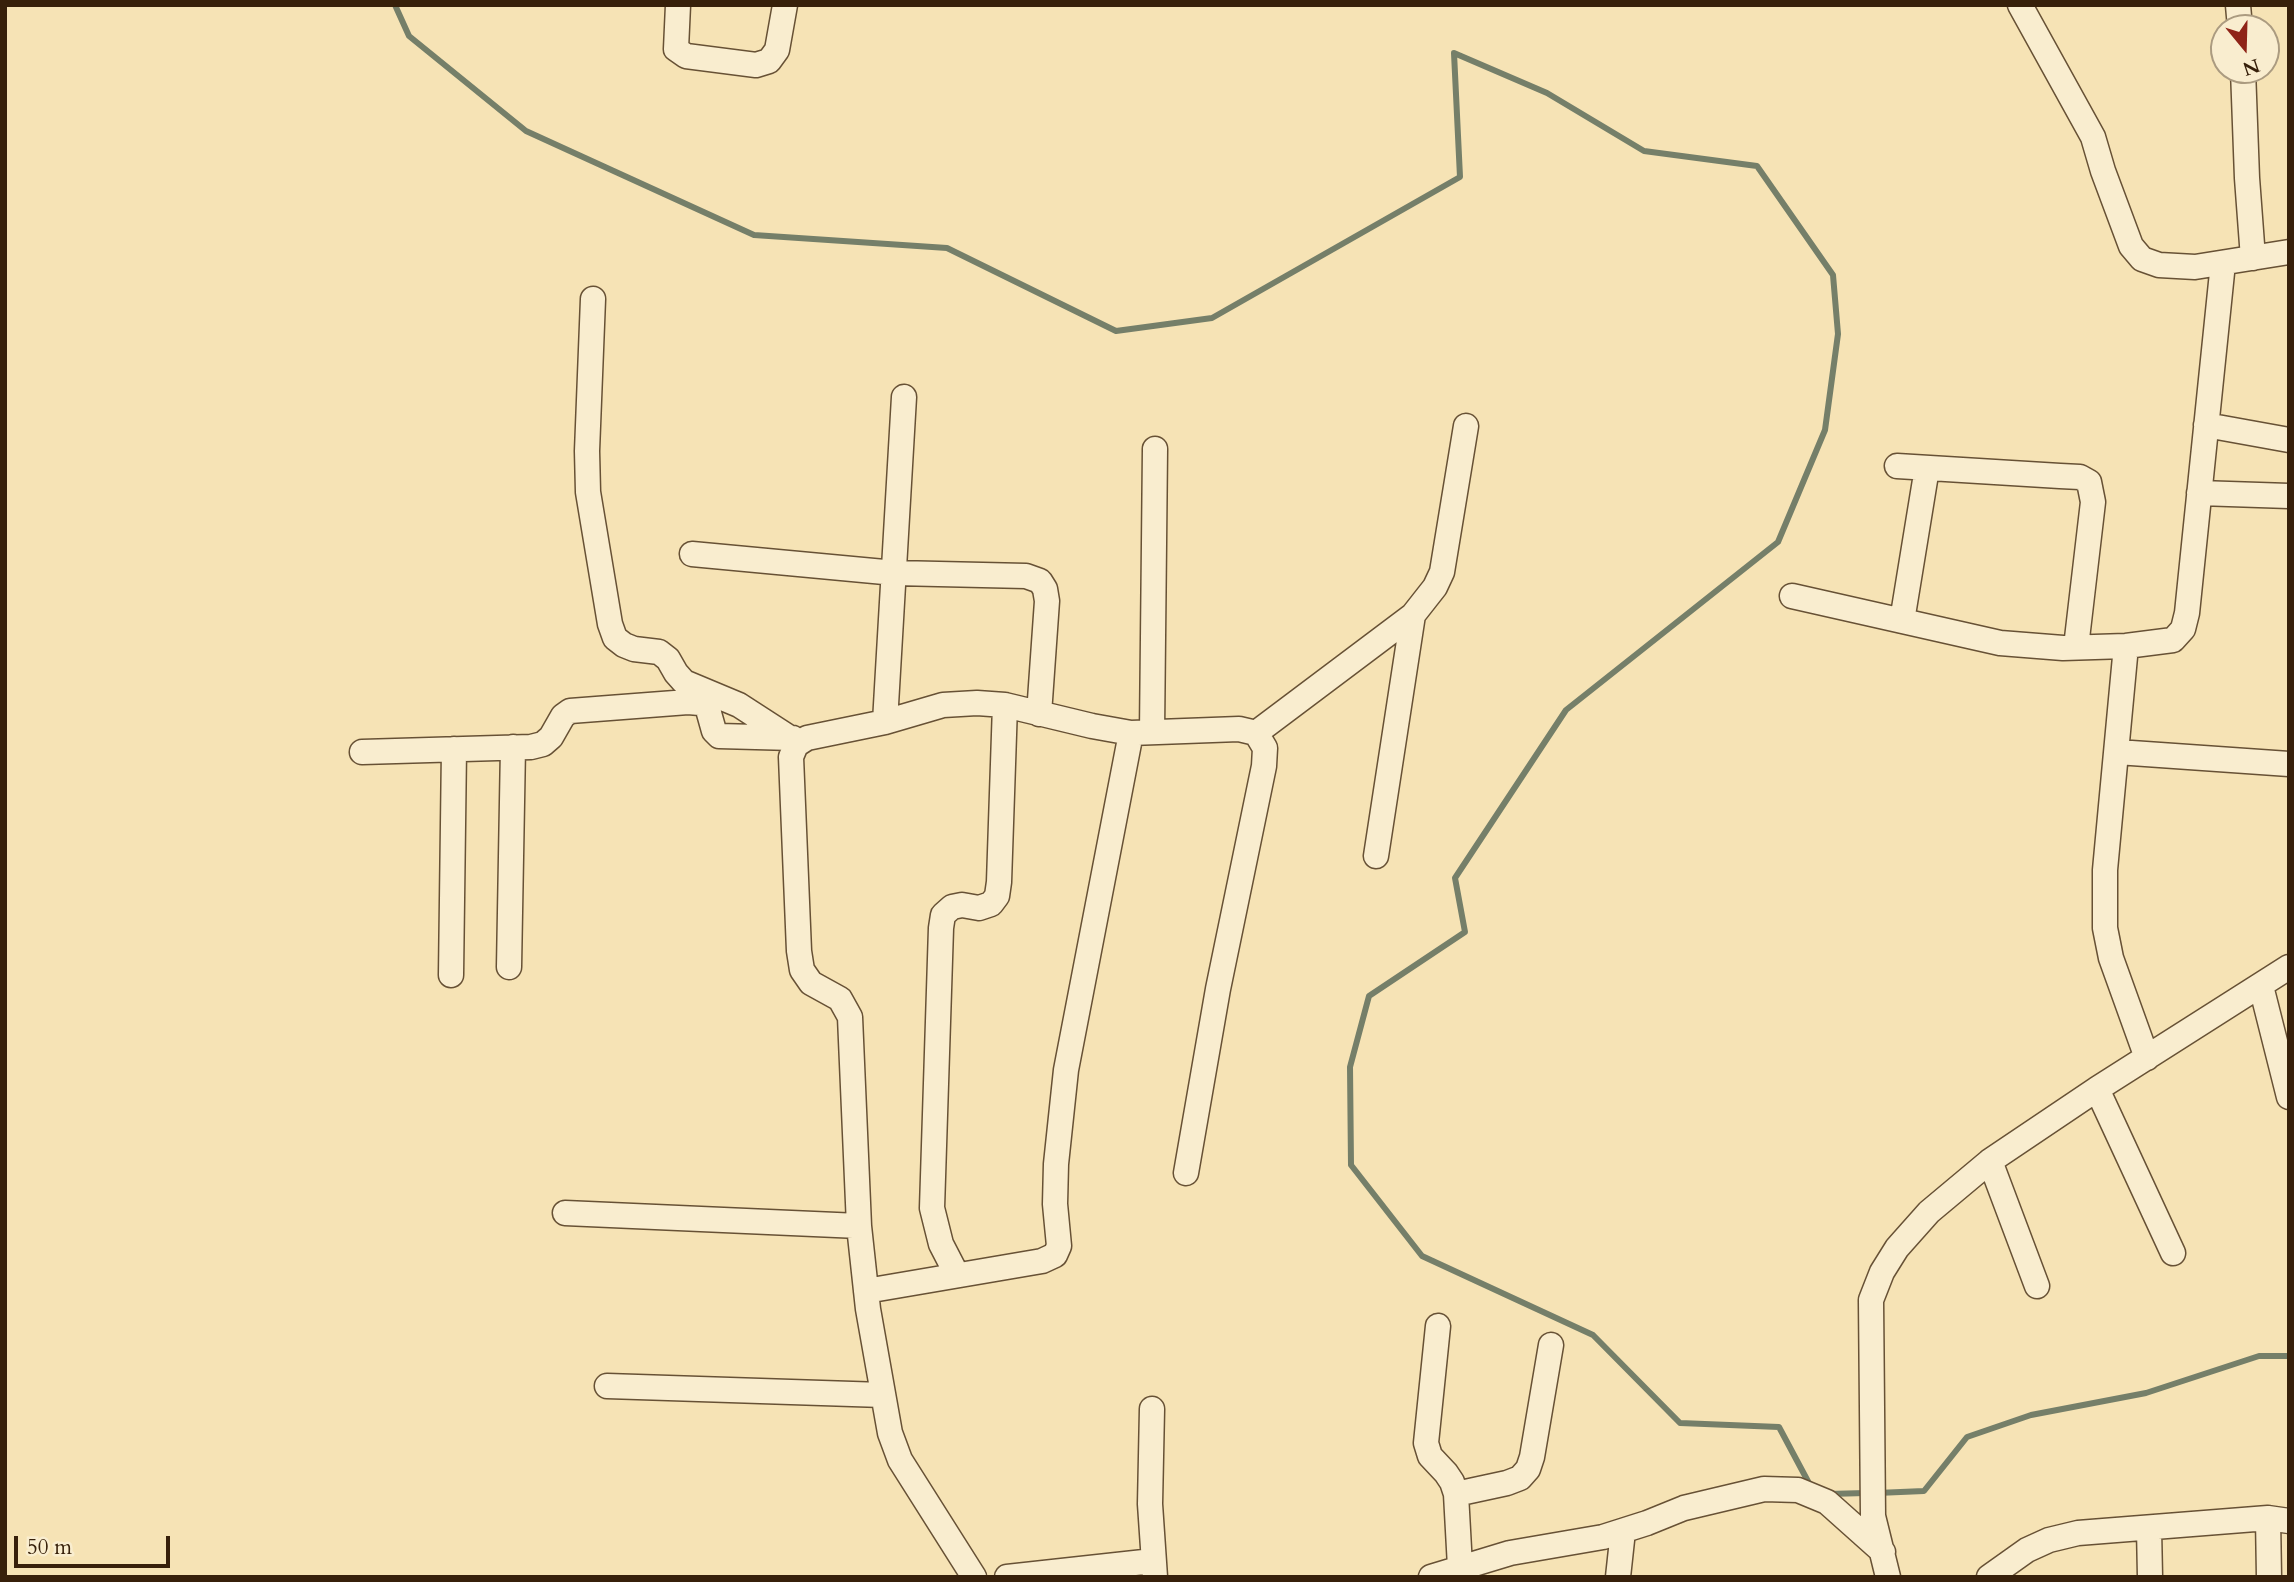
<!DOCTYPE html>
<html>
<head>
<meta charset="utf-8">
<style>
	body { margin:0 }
	#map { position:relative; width:2294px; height:1582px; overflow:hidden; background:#f6e3b5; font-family:Cardo,serif }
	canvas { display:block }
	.frame { position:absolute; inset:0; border:7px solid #37200a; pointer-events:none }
	.north { position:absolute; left:2210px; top:14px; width:70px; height:70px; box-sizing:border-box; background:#f9edcf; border:2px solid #ab9b80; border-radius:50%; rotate:161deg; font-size:19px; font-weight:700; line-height:28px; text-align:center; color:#37200a }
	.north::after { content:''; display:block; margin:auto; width:24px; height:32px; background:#8f2418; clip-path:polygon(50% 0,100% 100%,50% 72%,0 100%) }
	.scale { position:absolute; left:14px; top:1536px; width:156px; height:32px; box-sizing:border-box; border:4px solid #37200a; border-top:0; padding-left:9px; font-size:21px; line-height:24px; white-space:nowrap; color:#37200a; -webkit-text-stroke:5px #f9edcf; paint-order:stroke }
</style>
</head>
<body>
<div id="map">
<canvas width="2294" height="1582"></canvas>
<div class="frame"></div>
<div class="north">N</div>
<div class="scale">50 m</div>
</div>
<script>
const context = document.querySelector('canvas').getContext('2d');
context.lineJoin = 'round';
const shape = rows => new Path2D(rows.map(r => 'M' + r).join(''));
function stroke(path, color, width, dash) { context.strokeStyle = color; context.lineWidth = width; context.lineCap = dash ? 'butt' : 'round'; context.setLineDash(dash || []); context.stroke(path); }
stroke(shape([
	[395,5,409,36,526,131,754,235,947,248,1116,331,1212,318,1460,177,1454,53,1547,93,1644,151,1757,166,1833,275,1838,334,1825,430,1778,542,1566,710,1455,878,1465,932,1369,996,1350,1067,1351,1165,1422,1256,1593,1335,1680,1423,1779,1427,1811,1487],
	[1877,1493,1924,1491,1967,1437,2031,1415,2146,1393,2259,1356,2289,1356],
	[1828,1494,1866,1493]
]), '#757f69', 6);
const minor = shape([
	[678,5,676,49,686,56,756,65,769,61,777,50,785,5],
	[2020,5,2093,137,2103,171,2131,246,2142,259,2159,265,2195,267,2289,252],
	[2238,5,2240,28],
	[2243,70,2247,178,2253,258],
	[593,299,587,451,588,492,610,624,615,638,624,645,634,649,659,652,668,659,676,673,684,682,739,705,790,738],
	[2206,425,2289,440],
	[1897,466,2060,476,2080,477,2089,482,2093,502,2076,647],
	[2199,493,2289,496],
	[692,554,895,573,1026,576,1040,581,1045,589,1047,601,1039,714],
	[1792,596,2000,643,2063,648,2126,646,2173,640,2183,629,2187,613,2223,263],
	[1902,621,1927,468],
	[2126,646,2105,870,2105,928,2111,958,2147,1058],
	[885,722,904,397],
	[1152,732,1155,449],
	[1256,733,1413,615,1435,587,1442,572,1466,426],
	[362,752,531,747,543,744,551,737,563,716,570,711,688,702,700,703,707,706,714,731,719,736,793,738],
	[2117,752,2289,764],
	[1376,856,1413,615],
	[509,967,513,747],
	[451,975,454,749],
	[2261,986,2289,1097],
	[2097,1089,2173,1253],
	[1990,1161,2037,1286],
	[565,1213,859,1226],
	[957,1275,941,1244,932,1208,941,928,943,915,952,907,962,905,979,908,991,904,997,896,999,882,1005,705],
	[866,1291,1042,1261,1055,1255,1059,1246,1055,1204,1056,1164,1066,1070,1131,733],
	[1438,1326,1426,1443,1430,1456,1446,1473,1452,1482,1456,1494,1460,1567],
	[607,1386,883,1395],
	[1152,1409,1150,1504,1155,1577],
	[1456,1494,1507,1483,1520,1478,1528,1469,1532,1457,1551,1345],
	[2268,1518,2269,1577],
	[2149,1528,2150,1577],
	[974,1577,900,1460,890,1433,868,1309,859,1226,850,1017,840,999,811,983,802,970,799,951,791,757,796,745,807,738,885,722,943,705,977,703,1005,705,1092,726,1131,733,1239,729,1256,733,1265,748,1264,766,1218,989,1186,1173],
	[1007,1577,1153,1561],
	[1431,1577,1510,1553,1603,1537,1647,1523,1684,1508,1764,1489,1798,1490,1827,1502,1883,1552],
	[1618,1577,1623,1531],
	[1888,1577,1873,1516,1871,1300,1882,1272,1897,1248,1929,1212,1990,1161,2097,1089,2289,967],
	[1989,1577,2027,1550,2049,1540,2078,1533,2268,1518,2289,1521]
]);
stroke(minor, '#675135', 27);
stroke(minor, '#f9edcf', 24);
</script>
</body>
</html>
